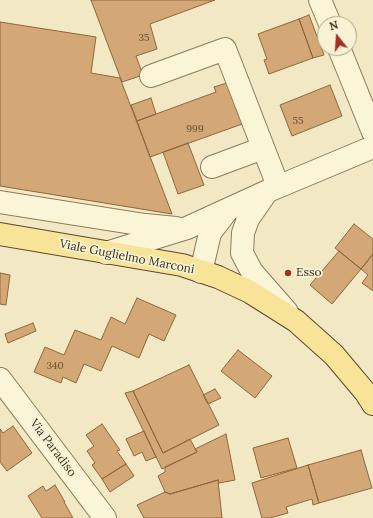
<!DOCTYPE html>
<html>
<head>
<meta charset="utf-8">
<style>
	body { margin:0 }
	#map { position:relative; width:373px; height:518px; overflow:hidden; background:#f2e9c4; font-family:Lora,serif }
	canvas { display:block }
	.north { position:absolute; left:317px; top:16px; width:40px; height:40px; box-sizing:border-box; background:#f8f2d4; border:1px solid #ada48b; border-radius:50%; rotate:343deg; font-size:11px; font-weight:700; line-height:16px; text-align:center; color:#3d301e }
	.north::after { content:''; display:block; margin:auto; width:14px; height:18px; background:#a23023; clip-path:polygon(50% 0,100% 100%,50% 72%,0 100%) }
</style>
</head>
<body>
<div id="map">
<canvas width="373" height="518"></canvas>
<div class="north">N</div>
</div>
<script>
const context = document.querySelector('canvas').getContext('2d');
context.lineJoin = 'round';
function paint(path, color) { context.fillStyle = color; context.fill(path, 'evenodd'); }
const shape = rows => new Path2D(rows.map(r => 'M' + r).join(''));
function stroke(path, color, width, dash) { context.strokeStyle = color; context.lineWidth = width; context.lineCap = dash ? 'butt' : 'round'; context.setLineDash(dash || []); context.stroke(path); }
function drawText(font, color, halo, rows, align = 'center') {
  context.font = font + ' Lora,serif'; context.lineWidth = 3.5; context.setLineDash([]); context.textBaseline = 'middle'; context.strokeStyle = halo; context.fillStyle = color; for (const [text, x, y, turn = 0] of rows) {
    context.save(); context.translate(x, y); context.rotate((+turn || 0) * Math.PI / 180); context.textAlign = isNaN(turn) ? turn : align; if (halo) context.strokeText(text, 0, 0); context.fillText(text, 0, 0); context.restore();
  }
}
const building = shape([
	[91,0,215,0,150,24,157,49,136,56,143,75,122,82,91,0],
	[309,15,324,55,313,58,299,19,309,15],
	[299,19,313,58,269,74,264,60,267,59,258,34,299,19],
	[0,22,96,37,91,73,120,78,172,214,0,186,0,22],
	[230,82,245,123,150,157,137,121,216,92,214,87,230,82],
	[330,85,342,116,292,136,280,105,330,85],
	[151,98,156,114,137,121,131,105,151,98],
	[188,143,204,185,178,194,163,152,188,143],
	[354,224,373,239,373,254,361,269,335,248,354,224],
	[339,251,361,269,332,304,310,285,339,251],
	[373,254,373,291,362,283,368,275,361,269,373,254],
	[0,273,10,275,6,305,0,304,0,273],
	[137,298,176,315,164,341,149,334,139,358,112,346,101,371,84,364,76,383,63,377,61,383,34,372,45,347,64,355,75,330,101,340,111,317,125,324,137,298],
	[33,323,36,331,8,343,5,334,33,323],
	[238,350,272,376,255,398,221,371,238,350],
	[189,365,219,425,163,453,133,391,189,365],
	[215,389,221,398,208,404,203,395,215,389],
	[133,391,163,453,190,439,197,452,162,469,125,393,133,391],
	[102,424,120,450,117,451,126,464,102,479,92,465,95,463,87,451,94,446,86,435,102,424],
	[13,426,32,453,7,471,0,462,0,429,3,433,13,426],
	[144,431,156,457,146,461,142,452,134,456,126,439,144,431],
	[226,434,235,480,219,483,218,480,170,494,165,492,158,476,165,472,165,467,197,452,195,449,226,434],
	[288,438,297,468,261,478,253,448,288,438],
	[361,450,372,488,319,503,308,465,361,450],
	[126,464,134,476,110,492,102,479,126,464],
	[308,465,319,503,313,505,312,499,286,507,288,513,270,518,262,518,252,483,308,465],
	[218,480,222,518,144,518,137,505,165,492,170,494,218,480],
	[55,485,65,502,64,502,73,518,42,518,28,496,43,486,46,491,55,485]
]);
paint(building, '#d3a776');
stroke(building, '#8f663c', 1);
const minor = shape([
	[320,0,330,24],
	[339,48,373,132],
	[151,76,225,49,278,186],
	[212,167,263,148],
	[266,193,248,219,243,233,242,253,252,272,287,312],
	[0,202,145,225,176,228],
	[106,253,187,228,268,191,373,147],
	[201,272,210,233,226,212],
	[0,379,105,518]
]);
const major = shape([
	[0,234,182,265,218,277,250,292,296,321,334,355,366,393,373,404]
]);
stroke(minor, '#8e7b58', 24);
stroke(major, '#5c482d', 24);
stroke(minor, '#fbf5d8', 22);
stroke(major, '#f7e499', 22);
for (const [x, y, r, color] of [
	[288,273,4,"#a23023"]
]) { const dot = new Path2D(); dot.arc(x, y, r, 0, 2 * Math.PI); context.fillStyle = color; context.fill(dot); stroke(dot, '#f8f2d4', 1.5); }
drawText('10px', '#624e34', null, [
	["35",144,38],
	["55",298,121],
	["999",195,129],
	["340",55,366]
]);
drawText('12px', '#3d301e', '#f8f2d4', [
	["Viale Guglielmo Marconi",127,257,11],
	["Via Paradiso",53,448,53]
]);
drawText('12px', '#3d301e', '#f8f2d4', [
	["Esso",296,273]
], 'left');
</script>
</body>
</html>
